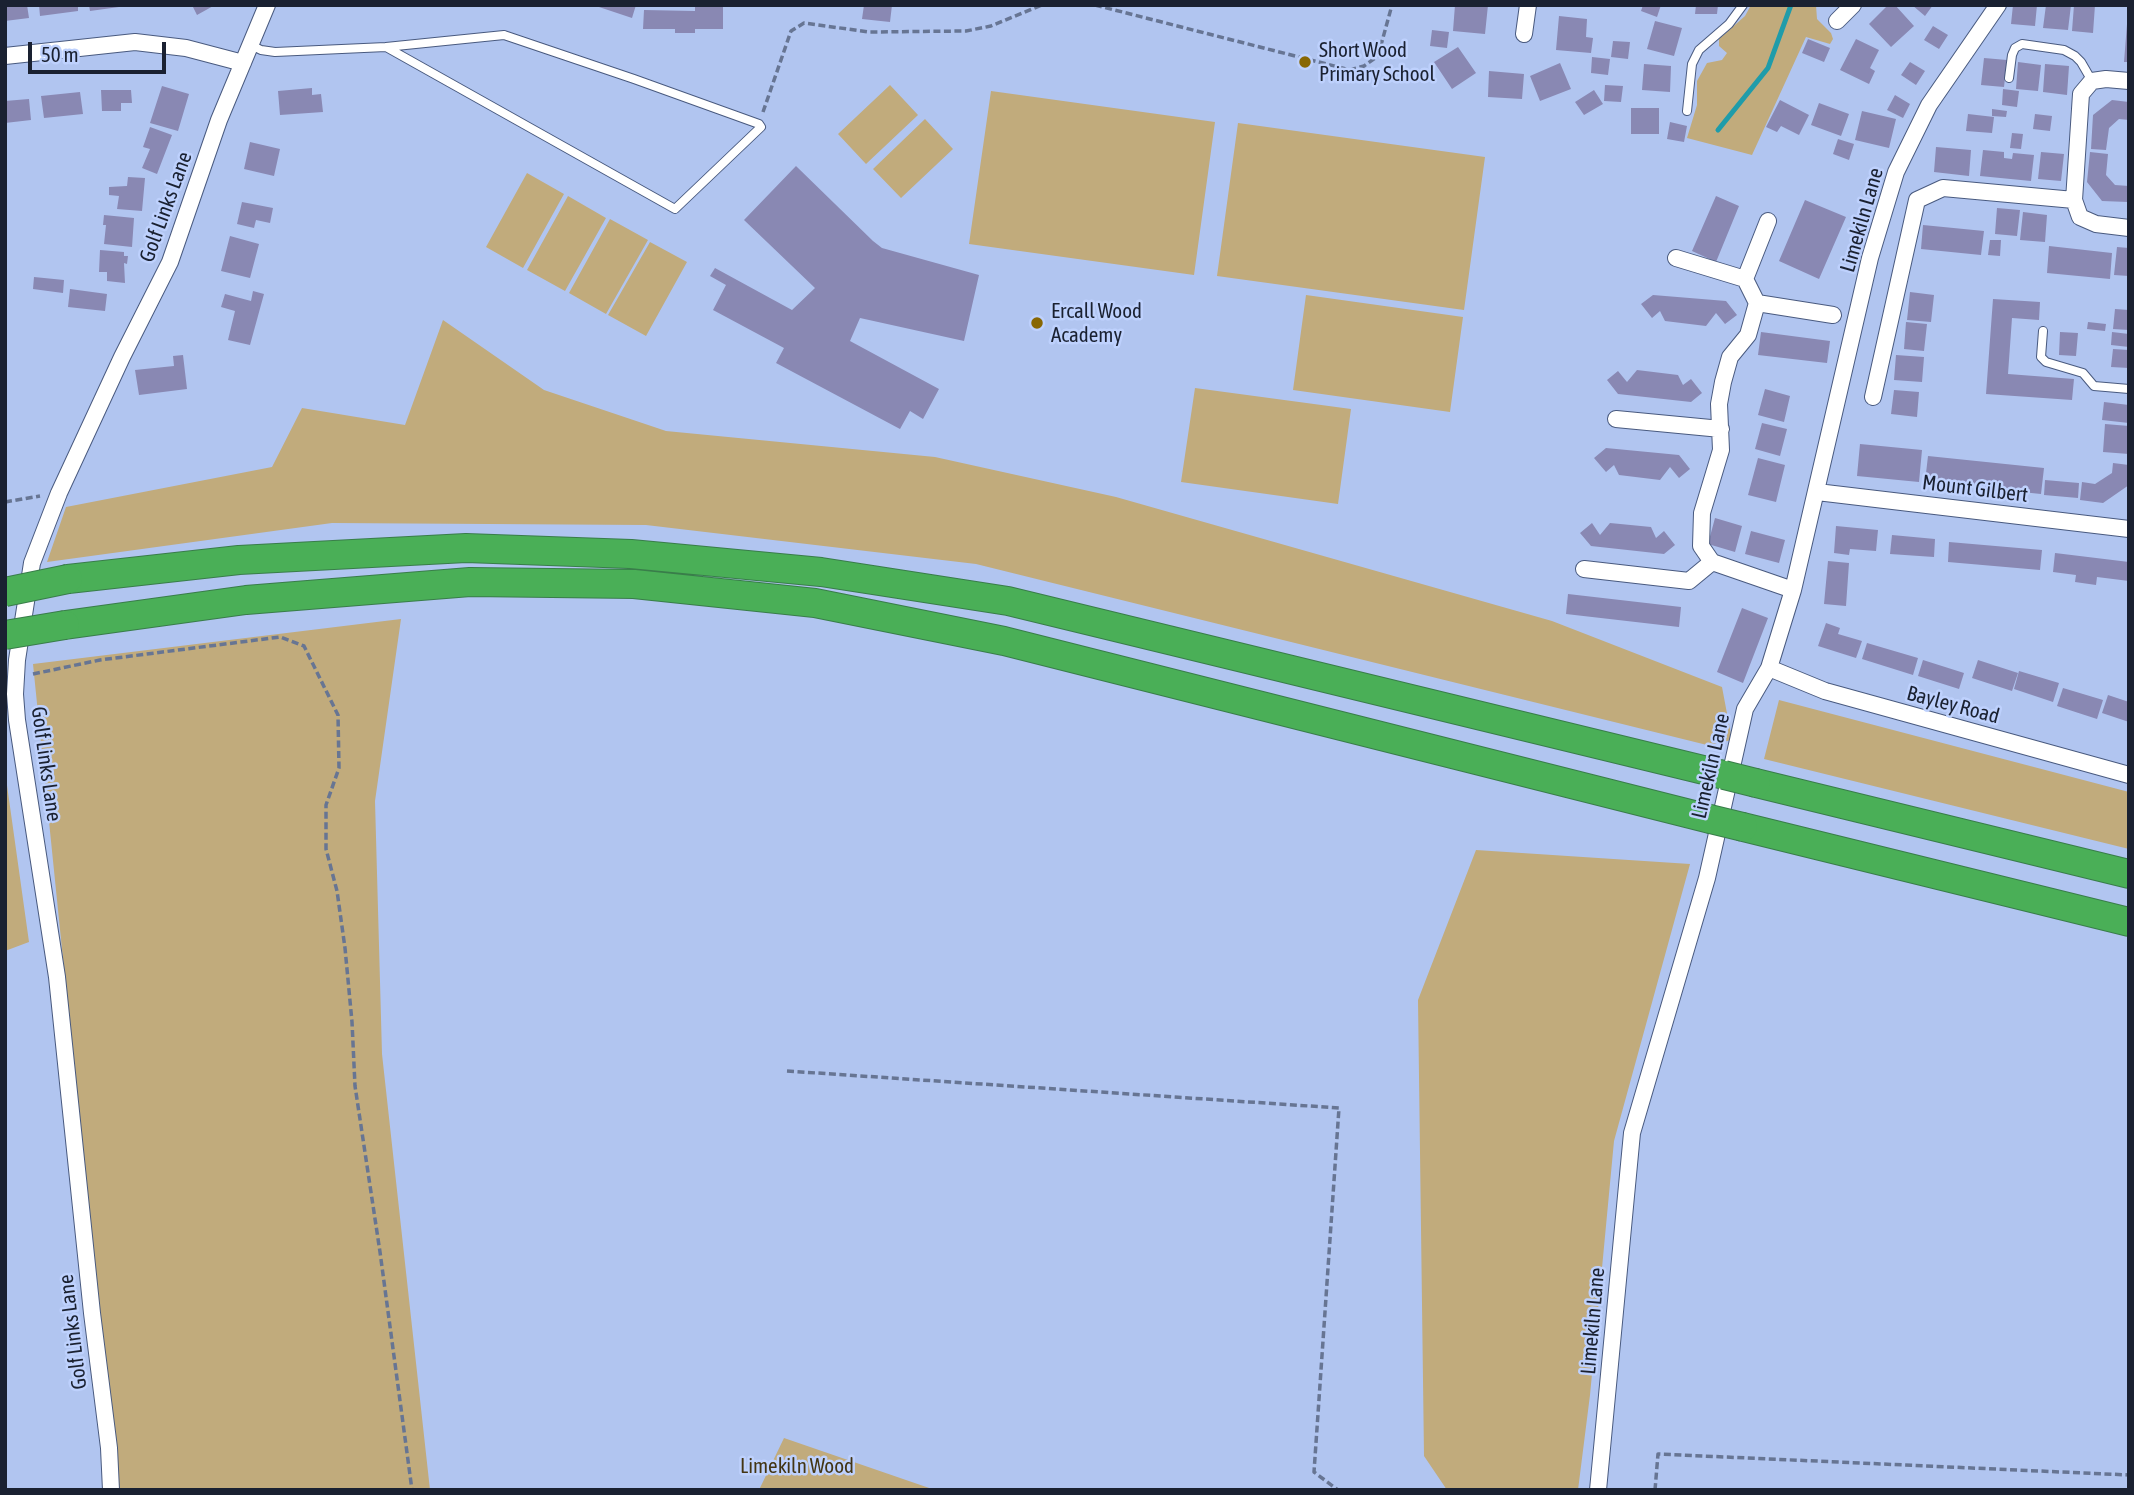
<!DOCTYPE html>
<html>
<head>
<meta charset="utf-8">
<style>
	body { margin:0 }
	#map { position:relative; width:2134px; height:1495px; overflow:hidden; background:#b1c5f0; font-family:"Asap Condensed",sans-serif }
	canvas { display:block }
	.frame { position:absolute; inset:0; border:7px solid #1a2131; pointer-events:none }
	.scale { position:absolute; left:28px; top:42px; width:138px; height:32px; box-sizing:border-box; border:4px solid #1a2131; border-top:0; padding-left:9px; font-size:21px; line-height:24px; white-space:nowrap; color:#1a2131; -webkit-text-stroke:5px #bed1fd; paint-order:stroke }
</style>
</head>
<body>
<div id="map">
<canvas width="2134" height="1495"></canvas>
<div class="frame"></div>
<div class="scale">50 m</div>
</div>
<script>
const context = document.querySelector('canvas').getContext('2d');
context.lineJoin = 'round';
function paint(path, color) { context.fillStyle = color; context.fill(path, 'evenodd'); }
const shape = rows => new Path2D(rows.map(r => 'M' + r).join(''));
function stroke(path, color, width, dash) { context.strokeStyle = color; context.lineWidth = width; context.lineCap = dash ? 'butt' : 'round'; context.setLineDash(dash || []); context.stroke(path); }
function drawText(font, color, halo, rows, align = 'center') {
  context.font = font + ' "Asap Condensed",sans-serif'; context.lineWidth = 5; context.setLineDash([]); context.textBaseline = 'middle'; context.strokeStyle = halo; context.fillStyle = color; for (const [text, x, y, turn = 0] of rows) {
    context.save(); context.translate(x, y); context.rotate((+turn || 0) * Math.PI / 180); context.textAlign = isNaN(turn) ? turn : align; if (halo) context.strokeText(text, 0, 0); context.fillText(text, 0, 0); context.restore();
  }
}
paint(shape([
	[1751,5,1816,5,1817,19,1831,33,1833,39,1830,44,1806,37,1752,155,1687,138,1697,105,1697,81,1707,63,1722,60,1727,53,1719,46,1719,39,1745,16],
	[890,85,918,115,866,164,838,134],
	[991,91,1215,122,1194,275,969,244],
	[925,119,953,149,901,198,873,169],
	[1238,123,1485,157,1464,310,1217,276],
	[527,173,564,194,523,268,486,247],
	[568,196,606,218,565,291,527,270],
	[610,219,648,240,606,314,569,293],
	[650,242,687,262,646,336,608,315],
	[1306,295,1463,317,1450,412,1293,390],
	[443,320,544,390,666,431,935,457,1116,497,1552,621,1722,687,1732,740,1707,745,976,564,646,525,332,523,47,562,66,507,272,467,302,408,405,425],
	[1195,388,1351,409,1338,504,1181,482],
	[401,619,375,801,382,1054,430,1490,117,1490,33,664],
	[1779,700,2129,792,2129,849,1764,759],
	[5,771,29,942,5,951],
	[1476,850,1690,864,1614,1141,1590,1395,1578,1490,1447,1490,1424,1456,1418,1000],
	[784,1438,935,1490,759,1490]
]), '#c1ab7c');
stroke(shape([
	[1718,130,1768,68,1791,5]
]), '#1f9caa', 5);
paint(shape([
	[5,5,27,5,29,18,5,21],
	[39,5,78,5,78,11,40,16],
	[89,5,119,5,119,7,90,11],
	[192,5,215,5,197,15],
	[593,5,636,5,632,18],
	[864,5,892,5,890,22,862,19],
	[1455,5,1488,5,1485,34,1453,31],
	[1643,5,1661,5,1657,17,1641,11],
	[1696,5,1718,5,1717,14,1695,14],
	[1888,5,1895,5,1914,26,1891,47,1869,24],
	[1912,5,1933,5,1925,16],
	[2013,5,2037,5,2035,26,2011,24],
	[2046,5,2071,5,2068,30,2043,28],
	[2074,5,2095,5,2093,33,2072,31],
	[695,7,723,7,723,29,695,29,695,33,675,33,675,29,643,29,644,10,695,11],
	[1559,16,1587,19,1586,37,1593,38,1591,53,1556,50],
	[1655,21,1682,28,1674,56,1647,49],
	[2127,24,2129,24,2129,62,2124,62],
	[1933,26,1948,35,1939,49,1924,40],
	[1432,30,1449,32,1447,48,1430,46],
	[1808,39,1830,48,1824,62,1802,53],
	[1856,39,1879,50,1870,68,1875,71,1869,84,1840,70],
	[1613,41,1630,42,1628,59,1611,57],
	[1458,47,1476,73,1452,89,1434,62],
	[1592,57,1610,59,1608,75,1591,73],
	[1984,58,2007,60,2004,87,1981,85],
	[1910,62,1925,71,1916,85,1901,75],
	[2018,62,2041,65,2038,91,2016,89],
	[1560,63,1571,89,1540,101,1530,76],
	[1644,64,1671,66,1670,92,1642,90],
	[2045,64,2069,66,2067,95,2043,92],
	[1489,71,1524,74,1522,99,1488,97],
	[1605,85,1623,86,1621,102,1604,101],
	[162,86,189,94,178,131,150,123],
	[312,88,312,95,321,94,323,112,280,115,278,91],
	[2003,89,2019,91,2017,107,2002,105],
	[101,90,131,90,132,103,121,103,121,111,102,111],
	[1594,90,1603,104,1584,115,1575,102],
	[80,92,83,114,44,118,41,96],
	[1895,95,1910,104,1903,118,1887,110],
	[29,99,31,120,5,123,5,101],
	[1780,100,1809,115,1799,135,1781,126,1777,132,1766,127],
	[2112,100,2129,102,2129,120,2119,119,2109,128,2106,150,2091,149,2093,115],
	[1819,103,1849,114,1841,136,1811,125],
	[1631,108,1659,108,1659,134,1631,134],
	[1992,109,2007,111,2006,117,1992,116],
	[1862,111,1896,119,1889,148,1855,140],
	[1968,114,1994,117,1992,133,1966,131],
	[2035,114,2052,116,2050,131,2033,129],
	[1670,122,1687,126,1684,142,1667,139],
	[150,127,172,135,157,174,142,168,150,149,143,147],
	[2012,133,2023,134,2021,149,2010,148],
	[1838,139,1854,144,1849,160,1833,154],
	[250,142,280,149,274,176,244,169],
	[1936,147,1971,150,1969,176,1934,172],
	[1983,150,2004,152,2004,158,2012,159,2013,153,2034,155,2031,181,1980,176],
	[2041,152,2064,154,2061,181,2038,179],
	[2090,152,2108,154,2106,175,2115,185,2129,186,2128,202,2102,201,2087,182],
	[796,166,873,241,882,248,979,275,964,341,860,318,850,341,939,389,923,419,910,411,900,429,776,363,784,348,713,310,726,285,710,276,715,268,792,310,815,288,744,220],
	[128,177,145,178,142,211,117,209,119,196,109,195,109,187,127,186],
	[1716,196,1739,206,1716,262,1692,251],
	[1805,200,1846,217,1819,279,1779,261],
	[242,202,273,208,270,223,256,220,254,228,237,224],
	[1997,208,2020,210,2017,236,1995,234],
	[2023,212,2047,215,2045,242,2020,240],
	[104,215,134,218,132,247,104,244,106,225,103,225],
	[1923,225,1984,231,1981,255,1921,249],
	[230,236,259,244,250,278,221,271],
	[1990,240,2001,240,2000,256,1988,255],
	[2049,246,2112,253,2110,279,2047,273],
	[2117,247,2129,248,2129,276,2114,275],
	[100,250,124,252,124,256,128,256,127,264,124,263,125,283,107,281,107,272,99,272],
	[34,277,64,280,63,293,33,289],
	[70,289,107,294,105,311,68,307],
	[253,291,264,294,250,345,228,340,235,311,221,307,225,294,251,301],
	[1910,292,1934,295,1931,322,1907,320],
	[1653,295,1726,301,1737,315,1725,324,1716,313,1706,326,1665,321,1660,311,1652,318,1641,304],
	[1993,299,2040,302,2039,320,2012,318,2008,374,2074,379,2072,400,1986,394],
	[2115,309,2129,310,2129,330,2113,329],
	[1906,322,1927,324,1924,351,1904,349],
	[2088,322,2106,324,2105,331,2087,329],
	[1761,332,1830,341,1827,363,1758,355],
	[2060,332,2078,333,2076,356,2059,355],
	[2112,332,2129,334,2129,347,2111,345],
	[2113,349,2129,350,2129,368,2111,367],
	[183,355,187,389,139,395,135,370,174,366,173,356],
	[1896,355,1924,357,1922,382,1894,380],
	[1637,370,1678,375,1683,385,1691,379,1702,393,1691,402,1618,394,1607,380,1618,371,1627,382],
	[1765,389,1790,396,1784,422,1758,415],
	[1894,390,1919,392,1917,417,1891,414],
	[2104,402,2129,405,2129,423,2102,420],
	[1762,423,1787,429,1780,456,1755,449],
	[2105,424,2129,426,2129,454,2103,452],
	[1860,444,1922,450,1919,482,1857,476],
	[1606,448,1679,455,1690,469,1679,478,1670,467,1660,480,1619,475,1614,465,1606,472,1594,458],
	[1928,456,2044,468,2041,494,1925,482],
	[1758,458,1785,465,1776,502,1748,495],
	[2113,463,2129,465,2129,485,2103,503,2080,500,2082,482,2095,484,2112,473],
	[2045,480,2079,483,2078,498,2044,495],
	[1715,518,1742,526,1735,552,1708,544],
	[1592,523,1600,535,1610,523,1651,527,1656,538,1664,531,1675,545,1664,554,1591,546,1580,533],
	[1836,526,1878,530,1876,551,1850,549,1849,555,1834,553],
	[1751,531,1785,540,1779,563,1745,554],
	[1892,535,1935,539,1934,557,1890,554],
	[1949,542,2042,550,2040,570,1948,562],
	[2055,553,2129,562,2129,581,2097,577,2096,585,2075,582,2076,575,2053,572],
	[1828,561,1849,563,1846,606,1824,604],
	[1568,594,1681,607,1679,627,1566,614],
	[1742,608,1768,618,1743,683,1717,672],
	[1826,623,1840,628,1838,634,1862,641,1856,658,1818,646],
	[1867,643,1918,658,1913,675,1862,659],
	[1923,660,1964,673,1959,689,1918,676],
	[1978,660,2018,673,2012,691,1972,678],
	[2019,671,2059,683,2053,702,2014,689],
	[2063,688,2103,700,2097,719,2057,706],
	[2108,695,2129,702,2129,722,2102,713]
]), '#8988b3');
const service = shape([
	[504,35,634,79,759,124,761,127,675,209,386,47,504,35],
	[251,45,261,50,275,52,386,47],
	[2009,78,2012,55,2015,48,2022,44,2064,50,2075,56,2081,62,2092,81],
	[1687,111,1692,64,1699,50,1729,24,1743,5],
	[2043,331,2041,357,2046,362,2083,373,2094,386,2129,389]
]);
const minor = shape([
	[1837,21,1853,5],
	[1524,34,1528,5],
	[5,56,135,42,186,48,243,63],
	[2129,81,2106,79,2092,81,2081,94,2074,200,2080,217,2096,224,2129,228],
	[1768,221,1745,279,1757,303,1748,335,1730,357,1723,382,1719,404,1721,450,1702,513,1701,546,1712,562,1793,590],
	[1676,258,1745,279],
	[1757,303,1833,315],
	[1873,397,1917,200,1943,188,2074,200],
	[1616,419,1721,429],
	[1817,492,2129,529],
	[1584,569,1689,581,1712,562],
	[1769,668,1825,691,2129,775],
	[111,1490,109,1448,92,1313,57,977,17,720,15,694,17,660,32,563,59,493,122,357,170,262,219,120,267,5],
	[1598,1490,1632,1133,1707,878,1745,709,1769,668,1793,590,1870,258,1896,172,1929,105,1998,5]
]);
const motorway = shape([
	[68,579,239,560,466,548,631,554,821,572,1008,601,1724,775],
	[65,625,246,600,470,582,634,584,815,603,1004,641,1710,819],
	[1756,783,2129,874],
	[1743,827,2129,922]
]);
stroke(service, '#495a7f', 10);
stroke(minor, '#495a7f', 18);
stroke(motorway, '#397d4a', 30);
stroke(shape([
	[1095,5,1350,70,1364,66,1378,56,1392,5],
	[763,112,791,31,804,23,869,32,966,31,991,26,1042,5],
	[5,502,40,496],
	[33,674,100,660,280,637,304,646,338,715,339,768,326,805,326,849,337,891,345,948,352,1022,355,1086,380,1252,412,1490],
	[787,1071,1339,1108,1314,1472,1338,1490],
	[1655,1490,1658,1454,2129,1475]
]), '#677593', 3.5, [7, 3.5]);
stroke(service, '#fff', 8);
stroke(minor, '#fff', 16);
stroke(motorway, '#4aaf57', 28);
const motorwayBridge = shape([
	[5,592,68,579],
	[5,635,65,625],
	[1724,775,1756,783],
	[1710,819,1743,827]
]);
stroke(motorwayBridge, '#397d4a', 30, []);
stroke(motorwayBridge, '#4aaf57', 28);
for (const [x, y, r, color] of [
	[1305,62,7,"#886703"],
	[1037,323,7,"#886703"]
]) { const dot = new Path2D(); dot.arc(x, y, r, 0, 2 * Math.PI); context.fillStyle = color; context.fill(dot); stroke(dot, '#bed1fd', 2.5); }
drawText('21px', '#1a2131', '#bed1fd', [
	["Short Wood",1319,50],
	["Primary School",1319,74],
	["Ercall Wood",1051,311],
	["Academy",1051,335]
], 'left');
drawText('21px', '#1a2131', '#bed1fd', [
	["Golf Links Lane",166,207,-70],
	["Limekiln Lane",1862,220,-74],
	["Mount Gilbert",1975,489,7],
	["Bayley Road",1953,705,15],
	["Golf Links Lane",46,764,82],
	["Limekiln Lane",1711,766,-77],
	["Limekiln Lane",1593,1321,-85],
	["Golf Links Lane",73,1332,-97]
]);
drawText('21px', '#433513', '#bed1fd', [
	["Limekiln Wood",797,1466]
]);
</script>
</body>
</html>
